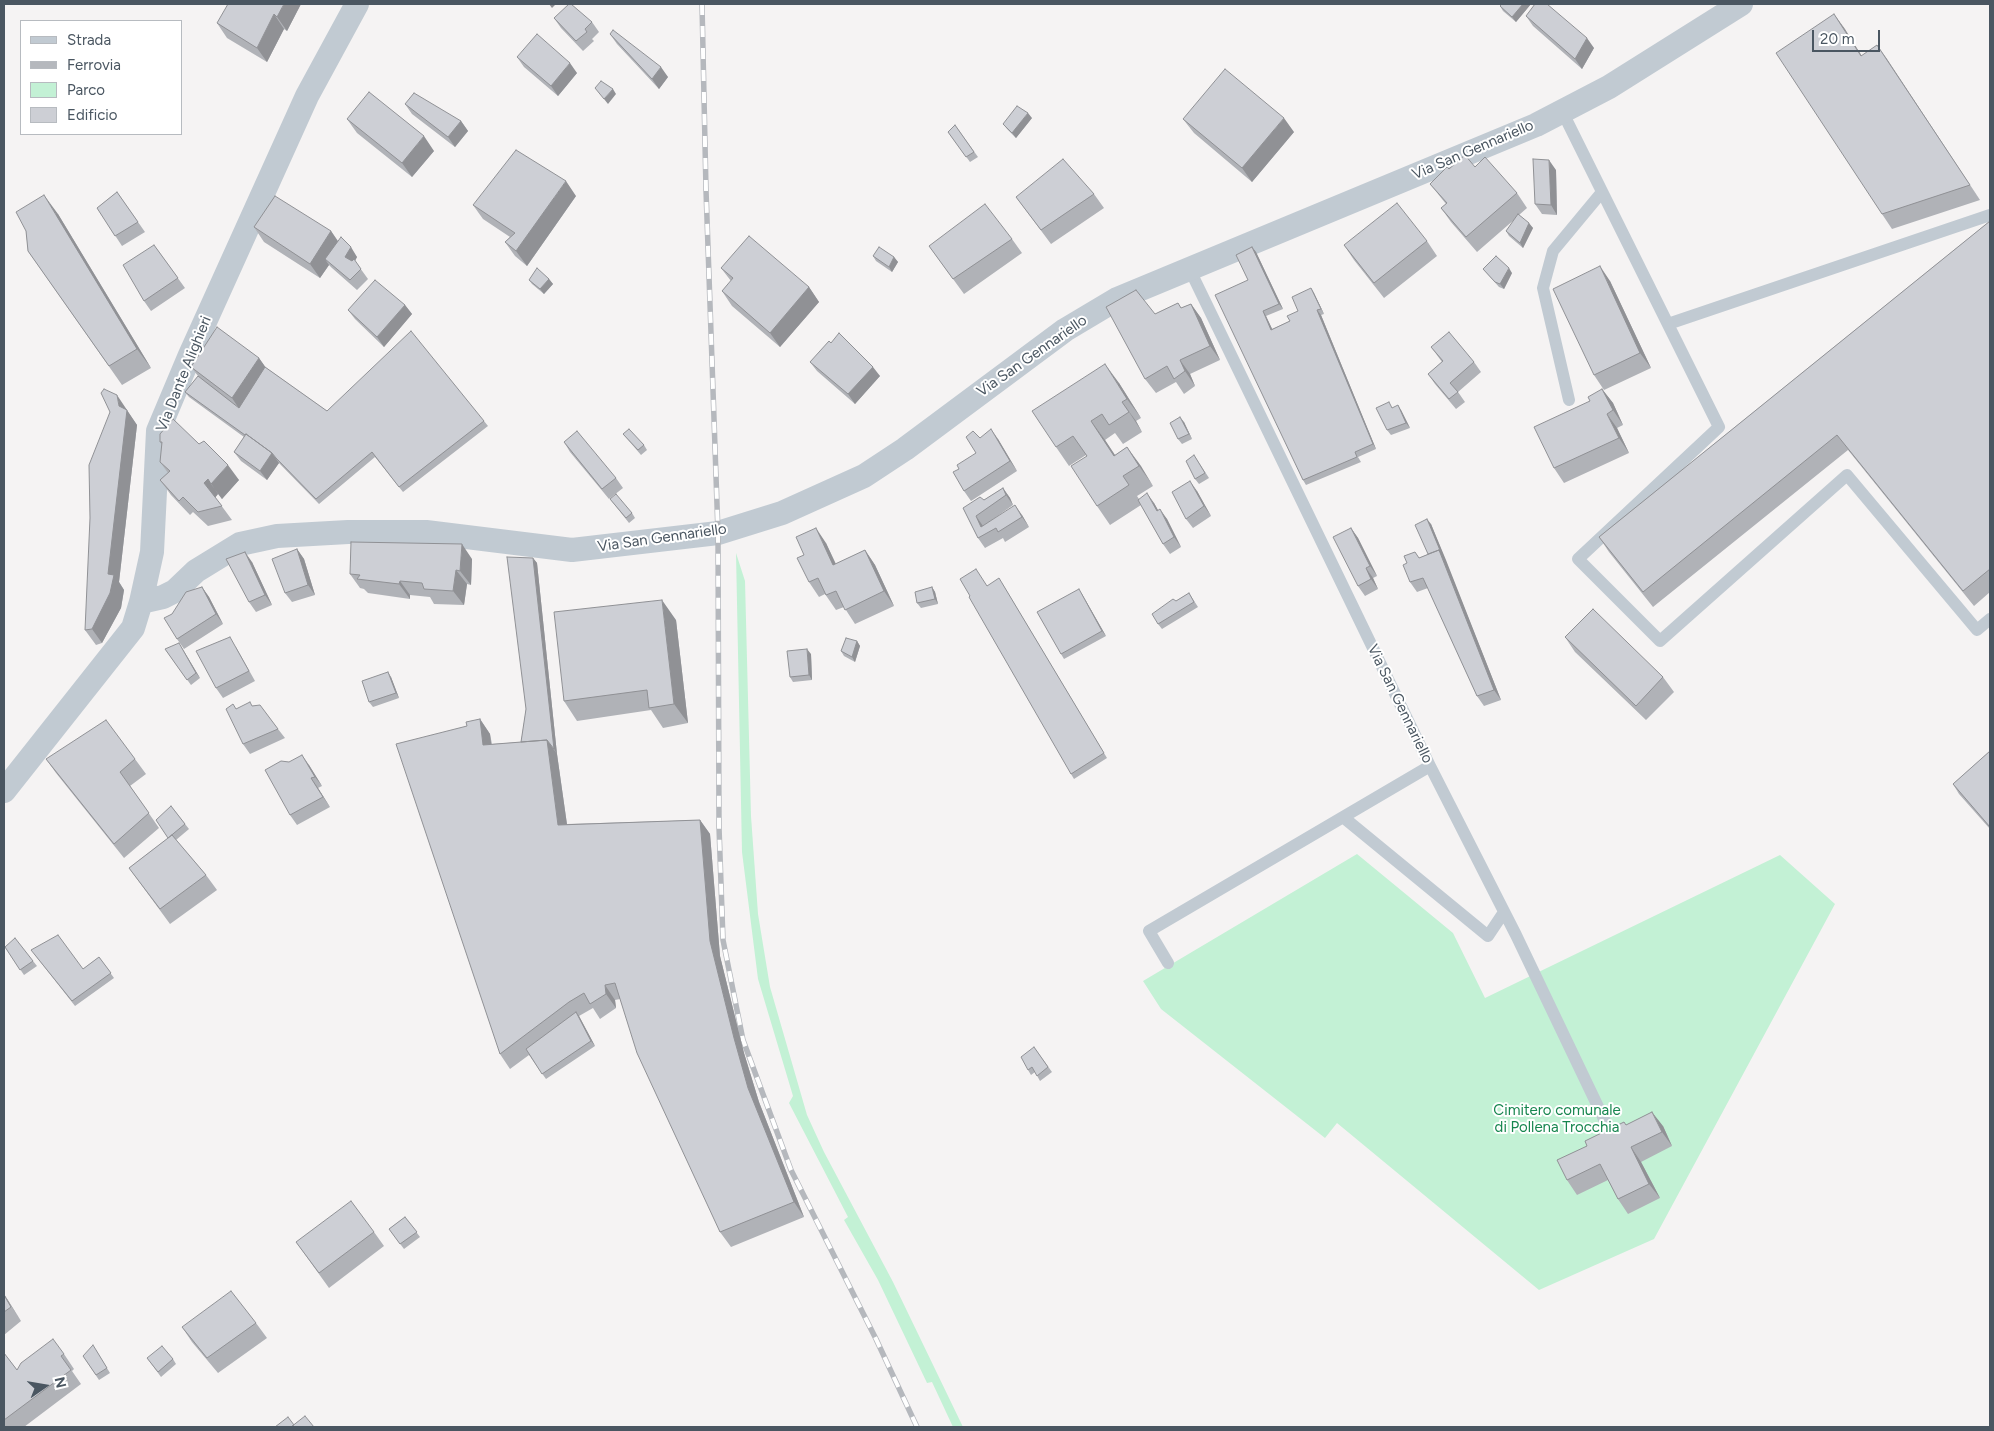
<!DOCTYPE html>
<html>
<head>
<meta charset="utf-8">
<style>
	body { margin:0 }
	#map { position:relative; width:1994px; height:1431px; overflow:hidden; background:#f5f3f3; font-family:Figtree,sans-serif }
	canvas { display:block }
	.frame { position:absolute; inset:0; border:5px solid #4a5661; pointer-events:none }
	.legend { position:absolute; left:20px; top:20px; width:162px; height:115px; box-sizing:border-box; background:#fff; border:1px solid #b7bbc0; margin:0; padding:6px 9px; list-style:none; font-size:15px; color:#4a5661 }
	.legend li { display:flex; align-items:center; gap:10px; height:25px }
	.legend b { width:25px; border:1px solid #b7bbc0 }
	.north { position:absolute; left:20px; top:1361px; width:50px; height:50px; -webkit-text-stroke:4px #fff; paint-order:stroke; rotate:77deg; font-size:14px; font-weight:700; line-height:20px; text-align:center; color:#4a5661 }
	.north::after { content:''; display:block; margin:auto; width:18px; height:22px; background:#4a5661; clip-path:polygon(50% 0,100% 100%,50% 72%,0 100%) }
	.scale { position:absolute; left:1812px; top:30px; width:68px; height:22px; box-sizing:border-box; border:2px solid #4a5661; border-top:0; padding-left:6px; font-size:15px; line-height:18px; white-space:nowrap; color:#4a5661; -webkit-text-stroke:4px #fff; paint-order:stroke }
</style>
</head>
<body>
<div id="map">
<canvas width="1994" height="1431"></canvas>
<div class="frame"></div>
<ul class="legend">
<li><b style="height:6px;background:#c1cad2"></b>Strada</li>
<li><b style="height:6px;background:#b5b8bd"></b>Ferrovia</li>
<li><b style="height:14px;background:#c3f1d5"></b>Parco</li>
<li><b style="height:14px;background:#cdcfd5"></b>Edificio</li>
</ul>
<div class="north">N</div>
<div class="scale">20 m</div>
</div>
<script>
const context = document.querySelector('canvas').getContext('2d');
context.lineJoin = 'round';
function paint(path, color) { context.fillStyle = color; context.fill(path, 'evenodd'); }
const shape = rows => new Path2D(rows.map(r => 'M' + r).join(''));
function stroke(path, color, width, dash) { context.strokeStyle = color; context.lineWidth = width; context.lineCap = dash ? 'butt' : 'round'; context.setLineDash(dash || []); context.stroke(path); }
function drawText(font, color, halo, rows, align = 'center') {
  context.font = font + ' Figtree,sans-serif'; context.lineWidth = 4; context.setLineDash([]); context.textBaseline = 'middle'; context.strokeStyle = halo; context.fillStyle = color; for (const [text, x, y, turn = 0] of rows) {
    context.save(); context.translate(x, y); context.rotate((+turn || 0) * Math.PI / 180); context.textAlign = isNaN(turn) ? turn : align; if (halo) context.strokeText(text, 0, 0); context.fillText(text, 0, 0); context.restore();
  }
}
paint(shape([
	[736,553,745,581,751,816,758,914,770,987,807,1115,824,1152,893,1282,963,1427,953,1427,932,1382,927,1383,878,1280,844,1220,848,1217,789,1103,793,1096,758,979,742,852],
	[1357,854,1453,933,1485,998,1780,855,1835,904,1654,1239,1539,1290,1337,1123,1325,1138,1161,1009,1143,981]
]), '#c3f1d5');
stroke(shape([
	[1562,111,1719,427,1578,559,1660,641,1847,475,1977,630,1990,619],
	[1189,268,1430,766,1516,935,1613,1138],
	[1668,324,1990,215],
	[1569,400,1543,288,1553,251,1602,192],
	[1343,817,1488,936,1504,912],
	[1168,963,1149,931,1430,766]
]), '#c1cad2', 12);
stroke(shape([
	[141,602,163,597,175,591,196,571,240,544,277,536,348,532,426,532,572,550,718,533,782,513,864,476,905,449,1065,330,1117,299,1536,125,1609,87,1741,4],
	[4,791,133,628,141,602,152,552,158,431,190,355,307,96,357,4]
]), '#c1cad2', 24);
const rail = shape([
	[702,4,706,190,718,533,719,827,723,940,743,1040,791,1170,876,1339,917,1427]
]);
stroke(rail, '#b5b8bd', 5.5);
stroke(rail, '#fff', 4, [11]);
paint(shape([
	[301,4,287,31,284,29,267,62,227,38,217,23],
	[1531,4,1516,22,1503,11,1500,6],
	[1834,14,1862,56,1877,45,1980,200,1892,229,1882,214],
	[1526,16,1594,48,1582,69,1533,26],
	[554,18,592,22,599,32,592,39,594,41,583,51,561,28],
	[610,34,668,77,659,89,617,44],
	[517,57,577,73,558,96,524,67],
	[405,104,461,121,468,131,455,147,412,114],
	[1032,118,1016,138,1007,129,1003,124],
	[347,119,434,151,412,177,357,133],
	[1183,119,1294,132,1252,182,1194,133],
	[955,125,978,157,970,162,948,132],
	[1475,167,1517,193,1527,208,1519,215,1533,228,1523,248,1509,236,1506,231,1515,219,1477,252,1451,222,1441,208,1446,204,1430,184,1449,169],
	[1556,170,1557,215,1542,214,1535,204],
	[117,192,145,232,122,246,97,208],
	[1094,194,1104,208,1051,244,1016,197],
	[576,196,527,266,515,256,505,242,510,237,483,219,473,205],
	[58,214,151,368,122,385,28,251,26,231],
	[1990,221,1990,592,1974,606,1848,450,1653,607,1609,552,1599,537],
	[254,227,331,231,338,241,357,257,355,261,368,279,357,290,332,268,329,265,320,278,264,242],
	[1012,239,1022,253,964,294,929,246],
	[1427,241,1437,256,1384,298,1354,260,1344,245],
	[154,245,185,288,151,311,144,301],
	[1252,247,1256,252,1283,309,1266,316,1272,329,1290,321,1298,311,1311,288,1314,293,1324,314,1321,315,1376,449,1358,457,1361,462,1306,485,1303,480,1248,280],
	[873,256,894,257,898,262,892,272,876,261],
	[721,268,809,287,819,302,780,347,732,306,722,291,731,281],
	[1483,269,1512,273,1504,289,1499,287],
	[549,279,553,284,544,294,532,284,529,280],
	[1610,281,1651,368,1604,390,1594,375],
	[1178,303,1181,308,1191,304,1201,318,1220,360,1190,374,1195,386,1184,394,1176,382,1156,393,1145,379,1155,314],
	[405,305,412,314,384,347,355,319,348,310],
	[831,343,880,376,855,404,817,371,810,362],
	[1431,347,1474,362,1481,372,1458,392,1465,402,1456,409,1435,384,1428,374,1442,362],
	[259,358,265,367,327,411,484,421,488,426,403,492,375,457,319,504,279,463,267,480,241,461,234,452,244,437,189,397,185,392,198,376,191,367],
	[1119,383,1141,418,1136,421,1142,432,1123,444,1115,433,1105,440,1115,455,1127,447,1153,486,1137,496,1139,499,1154,503,1158,510,1167,519,1181,547,1170,554,1163,544,1141,505,1110,525,1097,506,1086,455,1069,466,1056,447],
	[1602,389,1613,403,1623,425,1617,428,1629,453,1564,483,1554,468,1590,401],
	[1393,408,1401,410,1410,428,1391,435,1387,430],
	[128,410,128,412,137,425,119,582,124,590,121,608,102,643,96,645,85,630],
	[1184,422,1192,439,1182,444,1178,439],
	[160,434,239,480,222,499,218,494,215,497,232,520,208,526,193,512,190,515,171,495,160,480,168,473,160,462,162,445,160,442],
	[623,434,644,445,647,450,641,455],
	[980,438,998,439,1017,471,971,501,964,491,959,469,976,453],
	[564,442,616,478,623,488,609,499,570,452],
	[1194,455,1209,478,1199,484,1195,479],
	[1003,488,1010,498,1013,505,985,525,1022,515,1029,527,1005,542,1003,538,985,548,978,538,963,508,984,500],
	[1197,491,1211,516,1193,528,1186,519],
	[610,499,632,513,635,518,629,523],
	[1431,524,1501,700,1484,706,1477,696,1428,588,1417,592,1410,582,1419,558,1428,554],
	[1351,528,1358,538,1377,576,1373,578,1378,589,1365,596,1358,586],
	[826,543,836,564,865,550,875,565,894,606,855,624,844,607,836,610,825,594,819,597,809,582,804,555],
	[297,549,304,559,315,595,292,602,285,593],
	[533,558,537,563,557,754,567,824,700,820,710,834,720,956,744,1053,759,1102,804,1217,731,1247,720,1232,620,999,615,1000,616,1008,600,1019,593,1008,579,1016,595,1046,546,1079,529,1055,510,1069,500,1054,467,726,480,719,490,734,492,744,521,742,526,709],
	[472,559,471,585,467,584,464,605,434,604,430,597,410,595,410,599,368,593,364,589,360,588,350,574],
	[252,562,272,605,256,612,249,602],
	[1002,583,1107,758,1074,779,1071,774,987,586],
	[202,587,209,597,223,624,184,649,177,639,172,614],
	[932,587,935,592,938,604,921,608,917,603],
	[1189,593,1198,607,1162,629,1158,624,1176,601],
	[1082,594,1106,636,1064,659,1061,654],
	[676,620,688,723,663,728,651,710,577,721,564,701],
	[1565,637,1663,677,1674,692,1646,720,1575,652],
	[857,641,860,646,855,662,844,656,841,651],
	[236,647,255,681,223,698,216,688],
	[182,648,200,678,191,685,165,649],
	[811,654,812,680,793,682,790,677],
	[391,677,399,698,373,707,369,702],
	[253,706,278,729,285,738,250,754,243,744,237,709],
	[1990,751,1990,829,1959,794,1953,784],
	[46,759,135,759,146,774,130,786,159,828,124,858,56,773],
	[289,762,309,765,322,786,318,788,330,807,297,825,290,815],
	[171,806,189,829,176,840,206,875,217,890,170,924,129,868,168,838],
	[5,947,33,961,37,966,24,975],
	[35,955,83,969,99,957,114,978,75,1006],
	[1034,1047,1052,1072,1040,1081,1035,1072,1031,1075,1028,1070],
	[1626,1125,1663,1126,1672,1146,1641,1162,1660,1198,1628,1214,1618,1199,1608,1180,1577,1195,1567,1180],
	[405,1217,420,1237,404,1249,389,1229],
	[374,1232,384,1246,329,1288,296,1242],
	[4,1294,21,1321,4,1335],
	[256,1323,267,1338,218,1373,192,1342,182,1327],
	[96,1350,110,1373,99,1380,83,1356],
	[4,1353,17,1370,64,1354,74,1369,72,1371,81,1384,24,1427,4,1427],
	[147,1358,173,1359,176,1364,161,1377]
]), '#b0b2b7');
paint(shape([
	[284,4,301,4,287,31,277,17],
	[549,4,556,4,552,8],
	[1523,4,1531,4,1516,22,1512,17],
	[274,14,284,29,267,62,257,48],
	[1834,14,1845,29,1871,71,1861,56],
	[1587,38,1594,48,1582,69,1575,59],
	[1877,45,1887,59,1980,200,1970,185],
	[570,63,577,73,558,96,551,86],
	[661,67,668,77,659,89,652,79],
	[613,89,616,94,608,104,604,99],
	[1028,113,1032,118,1016,138,1012,133],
	[1284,118,1294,132,1252,182,1242,168],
	[461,121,468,131,455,147,448,137],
	[424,136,434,151,412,177,402,163],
	[1549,160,1556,170,1557,215,1551,205],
	[566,181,576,196,527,266,516,251],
	[44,195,58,214,151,368,137,349],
	[1529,223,1533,228,1523,248,1520,243],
	[331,231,341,246,325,259,329,265,320,278,310,264],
	[351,247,357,257,352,266,345,257],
	[1252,247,1256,252,1283,309,1279,304],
	[894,257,898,262,892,272,889,267],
	[1600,266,1610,281,1651,368,1640,353],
	[1509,268,1512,273,1504,289,1500,284],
	[549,279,553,284,544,294,540,289],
	[809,287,819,302,780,347,770,333],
	[1311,288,1314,293,1324,314,1321,309],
	[1191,304,1201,318,1220,360,1210,346],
	[405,305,412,314,384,347,377,337],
	[1317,310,1321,315,1376,449,1373,444],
	[1263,311,1266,316,1275,335,1271,330],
	[259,358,269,372,242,413,232,398],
	[1180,360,1190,374,1195,386,1185,371],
	[1105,364,1119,383,1141,418,1127,399],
	[873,367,880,376,855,404,848,394],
	[1602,389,1613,403,1623,425,1613,410],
	[117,395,137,425,119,582,124,590,121,608,102,643,92,629,119,406],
	[1122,402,1136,421,1142,432,1129,412],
	[1398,405,1401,410,1410,428,1406,423],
	[1607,414,1617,428,1629,453,1619,438],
	[1180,417,1184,422,1192,439,1189,434],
	[1091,421,1105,440,1128,475,1114,456],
	[991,429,998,439,1017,471,1010,461],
	[1127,447,1141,466,1153,486,1139,466],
	[272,453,279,463,267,480,260,471],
	[228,465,239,480,222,499,211,484],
	[208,479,218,494,215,498,204,483],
	[1190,481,1197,491,1211,516,1204,506],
	[1003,488,1010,498,1013,505,1006,495],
	[1147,493,1154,503,1164,521,1157,511],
	[1015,505,1022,515,1029,527,1022,517],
	[1160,509,1167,519,1181,547,1174,537],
	[976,516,983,526,981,527],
	[1427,519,1431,524,1446,560,1501,700,1494,690,1439,550],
	[816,528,826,543,843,580,833,565],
	[1351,528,1358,538,1377,576,1370,566],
	[462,544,472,559,471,585,460,571],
	[297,549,304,559,315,595,308,585],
	[865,550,875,565,894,606,884,591],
	[245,552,252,562,272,605,265,595],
	[533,558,537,563,557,754,554,749],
	[1366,568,1373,578,1378,589,1371,579],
	[456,570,467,584,464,605,453,591],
	[400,581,410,595,410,599,399,584],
	[202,587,209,597,223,624,216,614],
	[932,587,935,592,938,604,935,599],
	[1079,589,1082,594,1106,636,1102,631],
	[662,600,676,620,688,723,674,704],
	[857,641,860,646,855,662,852,657],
	[179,643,200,678,196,673],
	[807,649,811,654,812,680,809,675],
	[388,672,391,677,399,698,396,693],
	[480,719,490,734,493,760,483,745],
	[547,740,557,754,569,839,558,825],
	[302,755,309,765,322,786,315,777],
	[311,778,318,788,330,807,323,797],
	[700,820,710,834,720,956,744,1053,759,1102,804,1217,794,1202,748,1088,734,1038,710,941],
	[605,985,615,1000,616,1008,606,994],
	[576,1012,579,1016,595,1046,591,1041],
	[1652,1112,1663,1126,1672,1146,1662,1132],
	[1631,1147,1641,1162,1660,1198,1649,1184],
	[4,1294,21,1321,4,1295]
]), '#909195');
const building = shape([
	[228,4,284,4,277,17,274,14,257,48,217,23,228,4],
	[569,4,571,4,592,22,585,29,587,32,576,41,554,18,569,4],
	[1502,4,1523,4,1512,17,1500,6,1502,4],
	[1535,4,1547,4,1587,38,1575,59,1526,16,1535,4],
	[1834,14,1861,56,1877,45,1970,185,1882,214,1776,53,1834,14],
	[613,30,661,67,652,79,610,34,613,30],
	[537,34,570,63,551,86,517,57,537,34],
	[1225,69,1284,118,1242,168,1183,119,1225,69],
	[601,81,613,89,604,99,595,88,601,81],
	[369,92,424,136,402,163,347,119,369,92],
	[414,93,461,121,448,137,405,104,414,93],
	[1017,106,1028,113,1012,133,1003,124,1017,106],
	[955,125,974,152,966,157,948,132,955,125],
	[516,150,566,181,516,251,505,242,515,233,473,205,516,150],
	[1465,155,1475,167,1485,157,1517,193,1466,237,1441,208,1447,203,1430,184,1447,167,1449,169,1465,155],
	[1063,159,1094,194,1041,230,1016,197,1063,159],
	[1533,159,1549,160,1551,205,1535,204,1533,159],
	[117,192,138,222,115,236,97,208,117,192],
	[44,195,137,349,109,366,28,251,26,231,16,212,44,195],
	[275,196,331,231,310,264,254,227,275,196],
	[1397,203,1427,241,1374,283,1344,245,1397,203],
	[985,204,1012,239,953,279,929,246,985,204],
	[1518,214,1529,223,1520,243,1506,231,1518,214],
	[1990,221,1990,569,1963,591,1837,435,1643,592,1599,537,1990,221],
	[749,236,809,287,770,333,722,291,733,278,721,268,749,236],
	[341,237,351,247,345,257,352,261,354,259,361,269,350,280,325,259,341,237],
	[154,245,178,278,144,301,123,265,154,245],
	[879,247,894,257,889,267,873,256,879,247],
	[1252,247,1279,304,1263,311,1271,330,1290,321,1287,316,1298,311,1292,297,1311,288,1321,309,1317,310,1373,444,1355,452,1357,457,1303,480,1215,295,1248,280,1236,255,1252,247],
	[1496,256,1509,268,1500,284,1495,282,1483,269,1496,256],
	[1600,266,1640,353,1594,375,1553,289,1600,266],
	[537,268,549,279,540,289,529,280,537,268],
	[375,280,405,305,377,337,348,310,375,280],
	[1136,290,1155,314,1178,303,1181,308,1191,304,1210,346,1180,360,1185,371,1174,379,1167,366,1145,379,1106,307,1136,290],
	[217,327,259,358,232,398,191,367,217,327],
	[411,331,484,421,399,487,372,452,316,499,276,458,272,453,246,434,245,435,185,392,198,376,239,408,265,367,327,411,411,331],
	[1449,332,1474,362,1450,383,1458,392,1449,399,1428,374,1443,361,1431,347,1449,332],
	[839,333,873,367,848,394,810,362,829,341,831,343,839,333],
	[1105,364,1127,399,1122,402,1129,412,1109,425,1102,414,1091,421,1114,456,1127,447,1139,466,1123,476,1129,485,1097,506,1071,466,1087,456,1073,436,1056,447,1032,411,1105,364],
	[104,389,117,395,119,406,127,410,108,574,114,575,110,593,92,629,85,630,90,518,89,465,110,412,101,393,104,389],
	[1602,389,1613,410,1607,414,1619,438,1554,468,1534,427,1590,401,1588,397,1602,389],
	[1389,402,1392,408,1398,405,1406,423,1387,430,1376,408,1389,402],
	[1180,417,1189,434,1178,439,1170,423,1180,417],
	[173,419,199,444,204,441,228,465,211,484,208,479,204,483,222,506,198,512,183,497,179,501,160,480,170,471,160,462,162,442,160,442,160,434,173,419],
	[629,429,644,445,638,450,623,434,629,429],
	[991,429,1010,461,964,491,953,472,959,469,957,465,976,453,966,437,973,431,980,438,991,429],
	[577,431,616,478,602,489,564,442,577,431],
	[246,434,272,453,260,471,234,452,246,434],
	[1194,455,1205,473,1195,479,1186,461,1194,455],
	[1190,481,1204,506,1186,519,1172,492,1190,481],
	[1003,488,1006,495,976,516,981,527,1015,505,1022,517,998,532,996,528,978,538,963,508,980,497,984,500,1003,488],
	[1147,493,1157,511,1160,509,1174,537,1163,544,1138,500,1147,493],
	[616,494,632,513,626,518,610,499,616,494],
	[1427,519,1442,555,1439,550,1428,554,1415,525,1427,519],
	[816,528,833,565,865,550,884,591,845,610,836,591,826,595,818,578,809,582,797,558,804,555,796,537,816,528],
	[1351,528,1370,566,1366,568,1371,579,1358,586,1333,537,1351,528],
	[351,542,462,544,460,571,456,570,453,591,424,589,422,583,400,581,399,584,357,579,360,575,350,574,351,542],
	[297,549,308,585,285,593,272,559,297,549],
	[1439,550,1494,690,1477,696,1423,578,1410,582,1403,565,1407,563,1404,556,1415,552,1419,558,1439,550],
	[245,552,265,595,249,602,226,559,245,552],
	[507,557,533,558,554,749,547,740,521,742,526,709,507,557],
	[976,569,987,586,999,578,1104,753,1071,774,969,597,970,596,960,579,976,569],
	[202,587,216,614,177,639,164,618,172,614,186,592,202,587],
	[932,587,935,599,917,603,915,592,932,587],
	[1079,589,1102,631,1061,654,1037,612,1079,589],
	[1189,593,1194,602,1158,624,1152,614,1173,599,1176,601,1189,593],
	[662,600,674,704,649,708,647,690,564,701,554,612,662,600],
	[1593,609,1663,677,1636,706,1565,637,1593,609],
	[230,637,249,671,216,688,196,651,230,637],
	[846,638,857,641,852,657,841,651,846,638],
	[179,643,196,673,187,680,165,649,179,643],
	[807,649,809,675,790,677,787,651,807,649],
	[388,672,396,693,369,702,362,681,388,672],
	[250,702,252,706,260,705,278,729,243,744,226,709,233,704,236,709,250,702],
	[480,719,483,745,547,740,558,825,700,820,710,941,734,1038,748,1088,794,1202,720,1232,637,1053,615,983,605,985,606,994,590,1004,584,993,569,1002,500,1054,396,744,467,726,466,722,480,719],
	[106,720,135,759,120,772,149,813,114,844,46,759,106,720],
	[1990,751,1990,827,1953,784,1990,751],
	[302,755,315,777,311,778,323,797,290,815,265,770,281,761,289,762,302,755],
	[171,806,185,824,168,838,156,820,171,806],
	[172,835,206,875,160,909,129,868,172,835],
	[58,935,83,969,99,957,111,973,72,1001,31,950,58,935],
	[15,938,33,961,20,970,5,947,15,938],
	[576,1012,591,1041,542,1074,526,1049,576,1012],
	[1034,1047,1048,1067,1037,1076,1032,1067,1028,1070,1021,1057,1034,1047],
	[1652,1112,1662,1132,1631,1147,1649,1184,1618,1199,1600,1164,1567,1180,1557,1160,1587,1146,1585,1141,1624,1122,1626,1125,1652,1112],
	[351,1201,374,1232,319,1273,296,1242,351,1201],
	[405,1217,417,1232,400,1244,389,1229,405,1217],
	[231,1291,256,1323,207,1358,182,1327,231,1291],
	[4,1295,11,1307,4,1312,4,1295],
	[53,1339,64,1354,61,1356,71,1370,4,1420,4,1353,17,1370,21,1363,53,1339],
	[93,1345,107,1368,96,1375,83,1356,93,1345],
	[162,1346,173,1359,158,1372,147,1358,162,1346],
	[305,1416,314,1427,291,1427,305,1416],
	[288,1417,294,1425,291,1427,275,1427,288,1417]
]);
paint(building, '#cdcfd5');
stroke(building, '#909195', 1);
drawText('15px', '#4a5661', '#fff', [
	["Via San Gennariello",1473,150,-23],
	["Via San Gennariello",1032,356,-35],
	["Via Dante Alighieri",184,374,-68],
	["Via San Gennariello",662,538,-8],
	["Via San Gennariello",1400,704,64]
]);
drawText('15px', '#17864f', '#fff', [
	["Cimitero comunale",1557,1111],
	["di Pollena Trocchia",1557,1128]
]);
</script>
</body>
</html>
